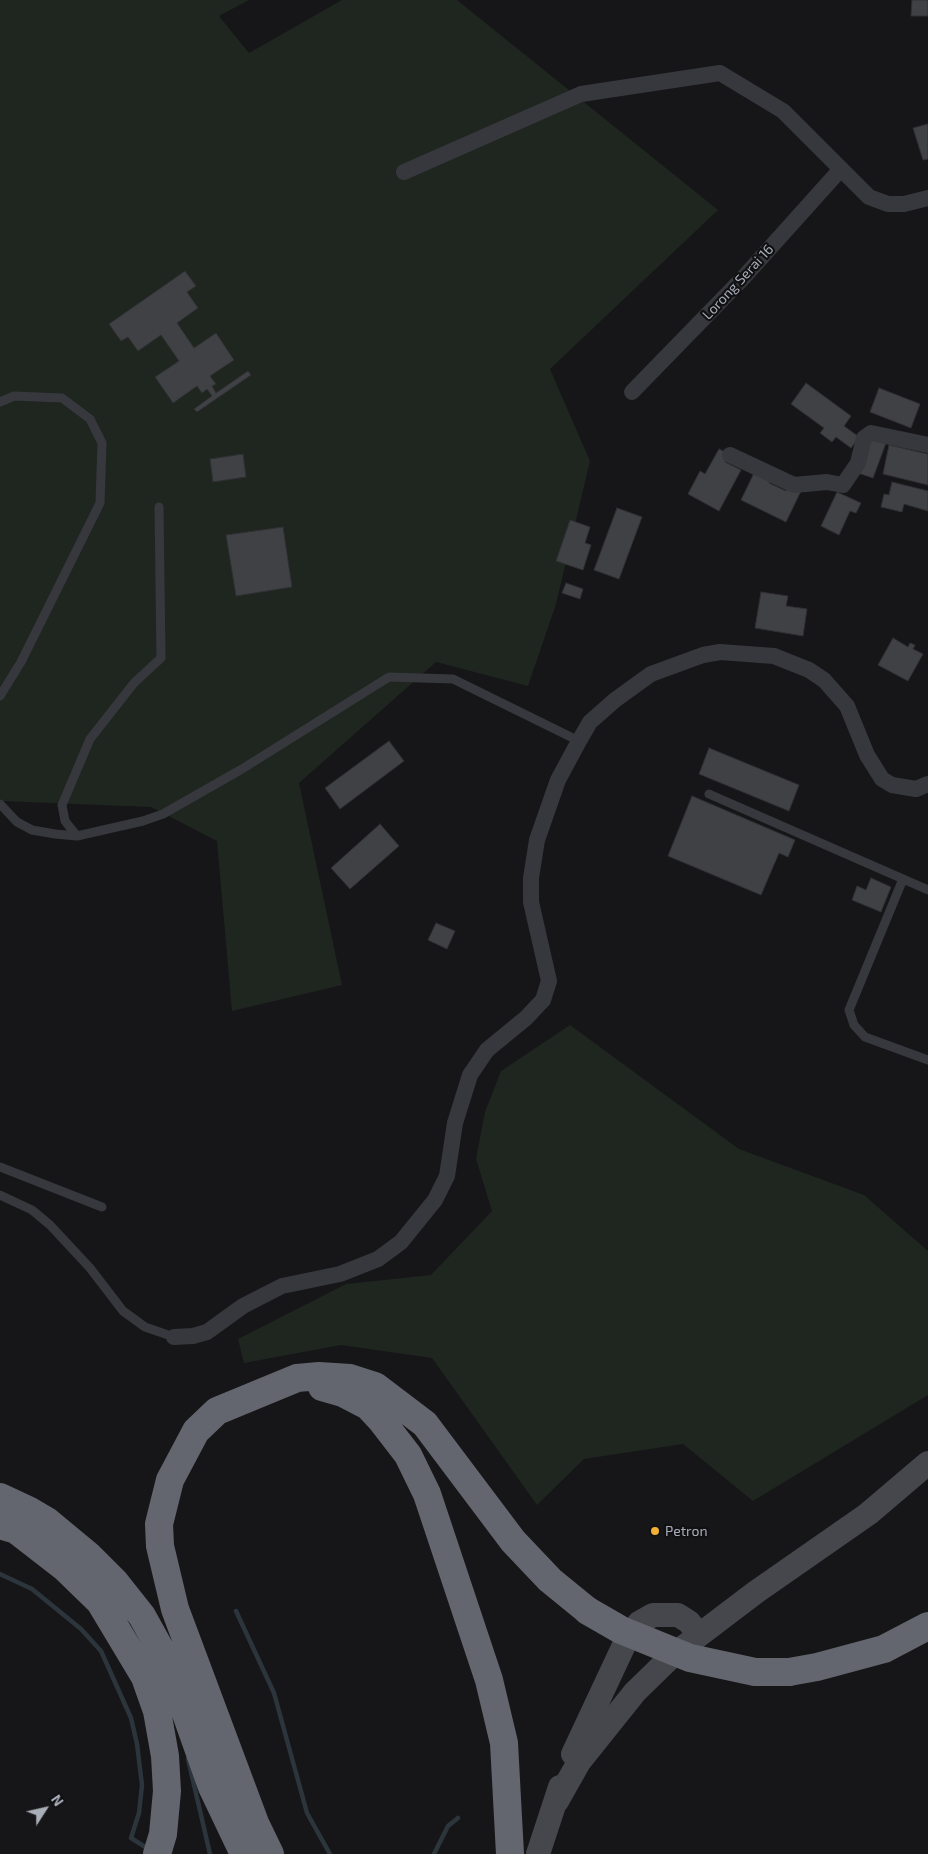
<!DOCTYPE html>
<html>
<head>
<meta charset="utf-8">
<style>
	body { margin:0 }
	#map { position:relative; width:928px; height:1854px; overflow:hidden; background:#161618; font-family:"Exo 2",sans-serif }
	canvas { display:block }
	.north { position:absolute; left:20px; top:1784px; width:50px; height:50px; -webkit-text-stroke:4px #111113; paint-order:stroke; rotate:55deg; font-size:14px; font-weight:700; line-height:20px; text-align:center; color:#a8adb8 }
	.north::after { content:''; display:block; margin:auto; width:18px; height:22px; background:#a8adb8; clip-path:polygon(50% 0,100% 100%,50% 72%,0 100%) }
</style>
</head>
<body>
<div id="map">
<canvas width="928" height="1854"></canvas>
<div class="north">N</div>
</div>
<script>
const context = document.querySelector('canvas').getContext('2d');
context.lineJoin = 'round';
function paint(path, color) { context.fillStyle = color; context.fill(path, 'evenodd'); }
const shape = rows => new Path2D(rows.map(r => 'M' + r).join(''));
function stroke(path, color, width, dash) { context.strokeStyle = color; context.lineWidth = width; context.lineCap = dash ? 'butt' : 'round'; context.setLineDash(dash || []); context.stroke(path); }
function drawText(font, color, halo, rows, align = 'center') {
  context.font = font + ' "Exo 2",sans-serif'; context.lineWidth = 4.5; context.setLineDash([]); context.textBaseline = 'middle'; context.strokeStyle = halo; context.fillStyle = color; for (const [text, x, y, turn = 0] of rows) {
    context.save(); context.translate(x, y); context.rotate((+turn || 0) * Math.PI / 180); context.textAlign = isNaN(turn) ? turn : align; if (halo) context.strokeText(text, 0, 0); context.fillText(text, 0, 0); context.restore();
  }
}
paint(shape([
	[0,0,249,0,219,16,249,53,342,0,457,0,718,210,550,369,590,461,556,604,528,686,436,662,299,783,342,985,232,1011,217,841,151,807,0,801],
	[570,1025,739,1149,864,1195,928,1251,928,1395,753,1501,683,1444,584,1459,537,1505,432,1358,341,1345,244,1363,238,1339,346,1284,431,1275,492,1211,476,1159,485,1112,501,1071]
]), '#1e261f');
stroke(shape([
	[0,1574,32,1589,81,1629,101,1651,131,1718,137,1744,142,1785,139,1813,131,1838,150,1850],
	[236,1611,274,1693,307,1813,330,1854],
	[188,1759,210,1854],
	[434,1854,448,1826,458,1818]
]), '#2c353c', 4.5);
const building = shape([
	[912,0,928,0,928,16,911,16,912,0],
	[928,124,928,159,923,160,913,128,928,124],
	[185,271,196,286,187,292,198,308,177,323,194,348,216,333,234,360,210,376,216,384,212,386,216,393,248,371,251,375,197,412,194,409,212,396,207,389,202,393,197,386,173,403,155,377,179,361,161,335,138,351,128,337,121,341,109,324,185,271],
	[806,383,851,416,844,426,859,437,851,448,836,437,832,442,820,433,824,428,791,404,806,383],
	[879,388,920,404,911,428,870,412,879,388],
	[871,438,886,443,873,478,858,473,871,438],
	[889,445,928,454,928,485,883,474,889,445],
	[719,449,729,454,725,462,741,470,719,511,688,494,700,471,705,474,719,449],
	[243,454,246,477,213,482,210,459,243,454],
	[756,469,772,477,769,483,786,491,789,485,801,491,786,522,741,500,756,469],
	[892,482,928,491,928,511,904,504,902,512,881,507,884,494,889,495,892,482],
	[837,492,861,503,856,513,850,511,839,535,821,526,837,492],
	[617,508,642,517,619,579,594,570,617,508],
	[570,520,590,527,585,543,591,545,583,570,556,561,570,520],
	[283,527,292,587,236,596,226,535,283,527],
	[566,583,583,589,580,599,562,593,566,583],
	[761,592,788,596,786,606,807,609,803,636,755,628,761,592],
	[893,638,908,647,910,643,915,645,913,649,923,654,908,681,878,665,893,638],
	[389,741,404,761,340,809,325,788,389,741],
	[709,748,799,785,789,811,699,774,709,748],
	[692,796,795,840,788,857,779,853,761,895,668,856,692,796],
	[380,824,399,846,350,889,331,868,380,824],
	[871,878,891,887,881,912,852,900,857,886,866,890,871,878],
	[436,923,455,931,447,949,428,940,436,923]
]);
paint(building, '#404145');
stroke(building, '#303034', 1);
stroke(shape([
	[0,402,14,396,62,398,90,419,102,443,100,503,21,662,0,696],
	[709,794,928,890],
	[0,804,17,822,32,830,55,834,77,836,143,821,163,814,242,769,389,677,453,679,579,741],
	[77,836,65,821,62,805,90,739,134,683,161,658,159,507],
	[903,879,849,1010,854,1025,865,1037,928,1060],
	[0,1167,102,1207],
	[0,1195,32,1210,50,1225,90,1268,123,1311,145,1327,174,1337]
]), '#37383d', 9);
stroke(shape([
	[404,172,581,94,720,73,783,111,869,197,888,204,904,204,928,198],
	[632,392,743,278,840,170],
	[730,455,794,485,827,482,843,485,858,463,864,438,871,433,928,445],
	[174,1337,193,1336,207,1332,243,1306,282,1286,340,1274,378,1259,401,1242,435,1200,447,1176,455,1123,470,1075,487,1050,526,1018,543,1000,549,981,531,902,531,878,537,840,558,780,579,741,590,722,615,700,651,674,703,655,720,652,774,656,809,670,824,680,847,706,867,755,882,779,892,785,916,789,928,784]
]), '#37383d', 16);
stroke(shape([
	[573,1754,625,1643,639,1623,653,1615,678,1615,689,1622,699,1635],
	[557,1801,579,1762,635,1692,673,1655,756,1592,868,1514,928,1463],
	[538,1854,560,1787]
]), '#45474d', 24);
stroke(shape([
	[322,1387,343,1393,368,1406,381,1420,408,1455,427,1494,489,1680,504,1743,510,1854],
	[0,1497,30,1511,47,1521,88,1555,115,1582,142,1616,168,1663,212,1787,244,1854],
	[0,1525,16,1530,65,1568,100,1602,145,1677,157,1711,165,1756,167,1791,163,1834,157,1854],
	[789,1672,817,1667,884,1649,928,1626],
	[270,1854,255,1823,175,1609,160,1546,159,1524,170,1480,196,1431,217,1411,297,1378,319,1376,350,1378,375,1386,425,1424,513,1541,550,1580,588,1611]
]), '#63666e', 28);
stroke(shape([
	[588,1611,621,1630,690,1658,755,1672,789,1672]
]), '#63666e', 28);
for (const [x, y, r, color] of [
	[655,1531,5,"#f2b134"]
]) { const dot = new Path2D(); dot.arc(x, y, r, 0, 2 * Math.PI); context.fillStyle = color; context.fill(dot); stroke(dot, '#111113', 2); }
drawText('14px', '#a8adb8', '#111113', [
	["Lorong Serai 16",738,282,-47]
]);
drawText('14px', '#a8adb8', '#111113', [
	["Petron",665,1531]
], 'left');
</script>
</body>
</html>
